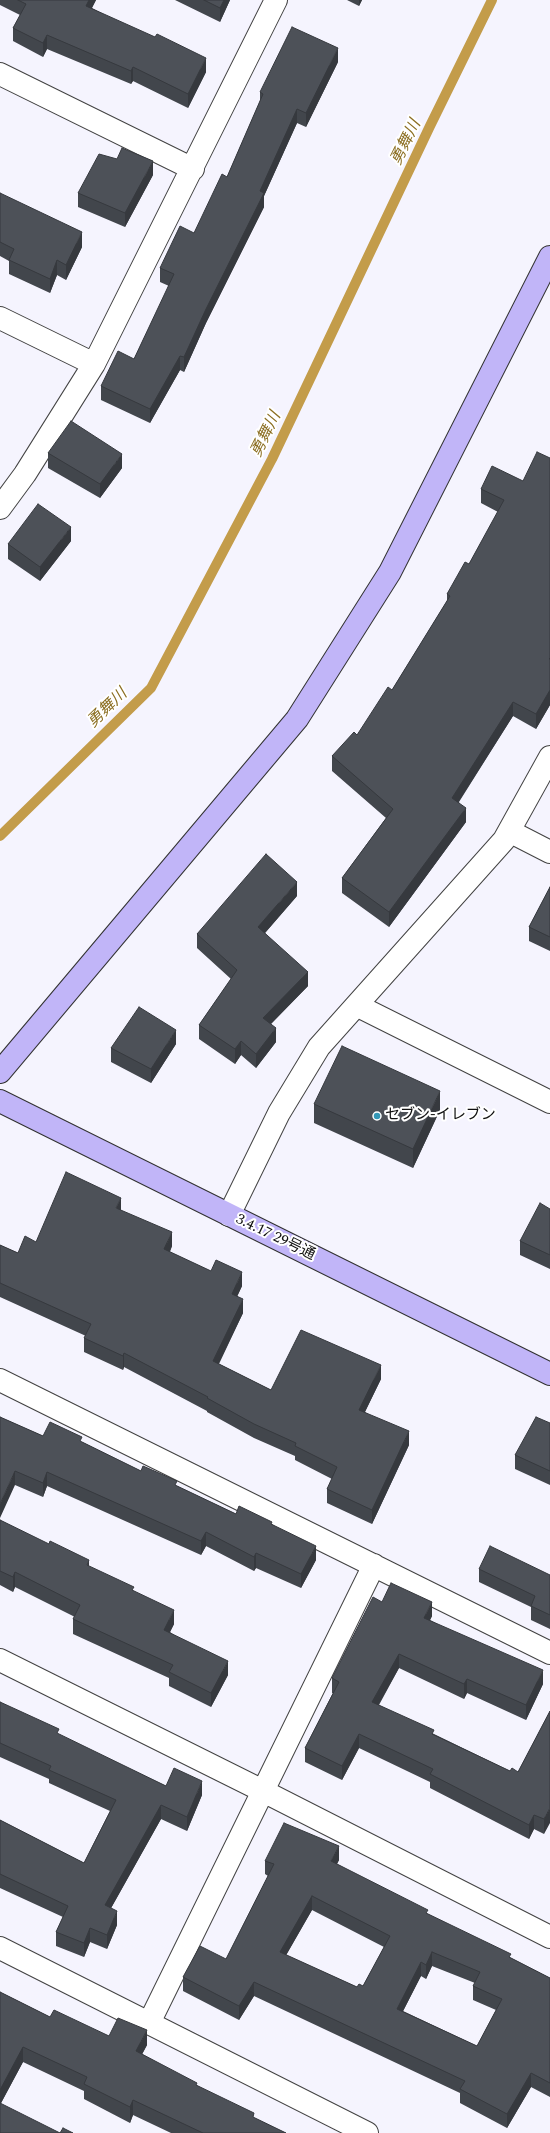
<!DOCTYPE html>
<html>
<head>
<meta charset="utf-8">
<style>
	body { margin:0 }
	canvas { display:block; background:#f5f4fe }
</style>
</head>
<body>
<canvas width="550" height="2133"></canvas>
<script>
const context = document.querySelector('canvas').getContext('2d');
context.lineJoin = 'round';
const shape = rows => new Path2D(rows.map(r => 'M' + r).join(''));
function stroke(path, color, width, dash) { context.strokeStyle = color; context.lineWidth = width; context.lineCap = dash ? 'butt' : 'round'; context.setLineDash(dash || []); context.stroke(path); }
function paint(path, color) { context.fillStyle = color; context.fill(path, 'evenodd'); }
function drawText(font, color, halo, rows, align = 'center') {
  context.font = font + ' Spectral,"Noto Sans JP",serif'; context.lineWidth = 4; context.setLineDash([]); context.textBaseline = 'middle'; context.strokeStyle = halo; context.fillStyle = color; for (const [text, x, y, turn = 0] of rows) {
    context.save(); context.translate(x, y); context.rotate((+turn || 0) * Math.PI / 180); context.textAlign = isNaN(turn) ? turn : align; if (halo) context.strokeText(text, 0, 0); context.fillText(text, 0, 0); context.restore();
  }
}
stroke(shape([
	[0,836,151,688,272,459,430,126,492,0]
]), '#c39c4a', 10);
const street = shape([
	[0,74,193,169],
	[0,318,94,364],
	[0,508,25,474,94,364,276,0],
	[509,831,550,852],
	[358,1006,550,1102],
	[229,1215,279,1113,319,1047,504,840,550,757],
	[0,1380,550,1653],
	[0,1660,263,1791,550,1937],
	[0,1948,367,2133],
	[149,2023,374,1565]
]);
const secondary = shape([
	[0,1072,297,719,390,572,550,257],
	[0,1101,550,1374]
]);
stroke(street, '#434343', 24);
stroke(secondary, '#323232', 24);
stroke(street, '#fff', 22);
stroke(secondary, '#c1b5f8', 22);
paint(shape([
	[0,0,96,0,92,8,206,72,188,108,133,81,131,84,47,49,43,57,13,41,13,28,20,15,0,5],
	[175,0,230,0,220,22],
	[347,0,362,0,359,6],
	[338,62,306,127,297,123,264,196,264,207,206,323,184,372,180,370,150,423,101,400,101,386,134,359,169,286,160,282,160,268,194,233,227,177,260,101,260,92],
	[153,175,125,227,78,207,78,193],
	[0,193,82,247,66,280,57,275,50,293,9,274,9,261,0,256],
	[48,453,122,468,100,498,48,468],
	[550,458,550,705,536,729,513,716,459,802,466,822,389,927,342,893,342,878,386,818,332,771,332,756,357,735,392,690,447,601,447,594,469,564,498,512,481,503,481,489,523,481],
	[71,541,40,581,8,559,8,544],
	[550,887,550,951,529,941,529,927],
	[297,896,265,933,308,986,271,1024,276,1042,256,1068,241,1055,235,1064,199,1039,199,1025,231,979,197,948,197,934],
	[176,1044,151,1083,111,1062,111,1048],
	[314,1104,440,1110,413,1168,314,1123],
	[550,1209,550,1269,520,1255,520,1241],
	[121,1210,172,1246,170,1252,242,1286,237,1296,243,1313,219,1364,271,1390,381,1379,365,1412,409,1445,372,1524,327,1503,327,1489,332,1479,295,1460,295,1456,254,1438,207,1412,207,1411,124,1367,123,1370,84,1352,84,1338,86,1336,0,1297,0,1245,18,1253,36,1242],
	[0,1417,43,1436,82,1442,141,1471,177,1486,236,1514,272,1524,316,1560,301,1588,256,1568,254,1571,206,1546,201,1555,47,1486,43,1497,15,1485],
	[550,1423,550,1485,515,1469,515,1455],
	[0,1520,89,1567,134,1591,174,1624,170,1632,228,1675,211,1707,169,1686,169,1678,73,1634,73,1619,75,1617,15,1587,13,1592,0,1585],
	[479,1569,550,1575,550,1629,531,1620,531,1607,479,1582],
	[382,1602,432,1616,430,1620,543,1684,526,1720,467,1693,464,1699,399,1668,379,1705,434,1734,510,1771,518,1772,550,1711,544,1834,534,1829,529,1839,430,1788,430,1782,359,1748,342,1780,305,1762,305,1748,333,1693,332,1693,332,1678],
	[0,1702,59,1735,166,1786,202,1795,187,1831,161,1819,111,1908,117,1925,107,1949,90,1942,84,1957,56,1946,56,1932,63,1917,0,1888,0,1820,84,1863,110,1811,49,1783,49,1779,0,1757],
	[339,1860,337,1864,428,1914,511,1958,550,1978,550,2097,531,2087,507,2128,460,2103,460,2093,254,1996,239,2020,183,1991,183,1977,226,1959,268,1876,265,1874,265,1861],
	[312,1910,384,1947,363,1986,357,1987,286,1955],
	[432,1966,475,1983,473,1986,473,2000,496,2010,477,2046,403,2011,421,1976,426,1979],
	[0,1992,50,2017,109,2036,147,2045,142,2054,254,2118,286,2133,171,2133,133,2115,130,2123,84,2099,84,2091,23,2062,1,2103,0,2133]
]), '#42464c');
paint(shape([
	[89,0,96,0,86,19,86,6],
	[224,0,230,0,220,22,220,8],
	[359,0,362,0,359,6],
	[47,35,47,49,43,57,43,43],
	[338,48,338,62,306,127,306,113],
	[206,58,206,72,188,108,188,94],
	[133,67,133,81,131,84,131,71],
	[297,109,297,123,264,196,264,207,206,323,184,372,184,357,260,191],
	[153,161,153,175,125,227,125,213],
	[82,232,82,247,66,280,66,265],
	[57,260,57,275,50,293,50,279],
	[180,356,180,370,150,423,150,409],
	[122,454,122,468,100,498,100,484],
	[71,527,71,541,40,581,40,567],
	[550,690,550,705,536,729,536,714],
	[513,702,513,716,452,812,452,798],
	[466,808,466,822,389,927,389,912],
	[297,882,297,896,258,941,258,927],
	[308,972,308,986,263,1032,263,1018],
	[276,1028,276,1042,256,1068,256,1054],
	[176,1030,176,1044,151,1083,151,1069],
	[241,1041,241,1055,235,1064,235,1049],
	[440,1091,440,1110,413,1168,413,1149],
	[121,1198,121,1212,116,1208],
	[172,1232,172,1246,164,1263,164,1249],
	[242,1272,242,1286,232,1308,232,1294],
	[243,1299,243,1313,213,1375,213,1361],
	[124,1353,124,1367,123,1370,123,1356],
	[381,1365,381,1379,359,1424,359,1410],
	[409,1431,409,1445,372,1524,372,1510],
	[15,1471,15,1485,0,1518,0,1504],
	[47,1472,47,1486,43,1497,43,1483],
	[206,1532,206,1546,201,1555,201,1541],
	[316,1546,316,1560,301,1588,301,1574],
	[256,1553,256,1568,254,1571,254,1557],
	[89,1560,89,1575,87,1565],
	[15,1572,15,1587,13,1592,13,1577],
	[432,1602,432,1616,424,1632,424,1618],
	[174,1610,174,1624,164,1644,164,1630],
	[399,1654,399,1668,372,1716,372,1702],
	[228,1661,228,1675,211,1707,211,1693],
	[543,1670,543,1684,526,1720,526,1705],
	[467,1679,467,1693,464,1699,464,1684],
	[359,1734,359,1748,342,1780,342,1766],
	[202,1781,202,1795,187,1831,187,1817],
	[161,1805,161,1819,105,1919,105,1905],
	[550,1808,550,1823,544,1834,544,1819],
	[534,1815,534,1829,529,1839,529,1825],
	[339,1846,339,1860,331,1875,331,1861],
	[312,1896,312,1910,280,1966,280,1952],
	[117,1911,117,1925,107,1949,107,1935],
	[90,1928,90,1942,84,1957,84,1943],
	[432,1952,432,1966,426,1979,426,1965],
	[421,1962,421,1976,397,2023,397,2009],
	[254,1982,254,1996,239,2020,239,2006],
	[147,2030,147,2045,136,2066,136,2051],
	[23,2047,23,2062,0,2105,0,2090],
	[531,2073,531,2087,507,2128,507,2114],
	[133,2100,133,2115,130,2123,130,2107]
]), '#36393e');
const building = shape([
	[18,0,89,0,86,6,155,37,157,34,206,58,188,94,133,67,131,71,47,35,43,43,13,28,26,4,18,0],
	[204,0,224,0,220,8,204,0],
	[292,27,338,48,306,113,297,109,260,191,264,193,206,309,184,357,180,356,150,409,101,386,118,351,134,359,174,274,160,268,180,226,194,233,222,174,227,177,263,94,260,92,292,27],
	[122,148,153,161,125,213,78,193,99,154,117,159,122,148],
	[0,193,82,232,66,265,57,260,50,279,9,260,14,249,0,242,0,193],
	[71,421,122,454,100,484,48,453,71,421],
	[537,452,550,458,550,658,549,659,550,659,550,690,536,714,513,702,452,798,466,808,389,912,342,878,393,809,332,756,354,732,357,735,388,687,392,690,450,596,447,594,465,562,469,564,504,500,481,489,492,466,523,481,537,452],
	[38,504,71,527,40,567,8,544,38,504],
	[266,854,297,882,258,927,308,972,263,1018,276,1028,256,1054,241,1041,235,1049,199,1025,237,970,197,934,266,854],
	[550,887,550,937,529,927,550,887],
	[139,1007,176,1030,151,1069,111,1048,139,1007],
	[342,1046,440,1091,413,1149,314,1104,342,1046],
	[66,1172,121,1198,116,1208,172,1232,164,1249,211,1271,216,1260,242,1272,232,1294,243,1299,213,1361,271,1390,301,1330,381,1365,359,1410,409,1431,372,1510,327,1489,337,1467,295,1446,296,1443,254,1424,207,1398,208,1397,124,1353,123,1356,84,1338,91,1324,0,1283,0,1245,18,1253,25,1236,36,1242,66,1172],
	[540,1203,550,1209,550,1255,520,1241,540,1203],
	[0,1417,43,1436,50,1422,82,1437,80,1441,141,1471,143,1466,177,1481,175,1485,236,1514,239,1506,272,1522,271,1524,316,1546,301,1574,256,1553,254,1557,206,1532,201,1541,47,1472,43,1483,15,1471,0,1504,0,1417],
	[536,1417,550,1423,550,1471,515,1455,536,1417],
	[0,1520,49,1544,50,1541,89,1560,87,1565,134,1587,132,1590,174,1610,164,1630,228,1661,211,1693,169,1672,173,1665,73,1619,80,1605,15,1572,13,1577,0,1571,0,1520],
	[490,1546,550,1575,550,1615,531,1606,535,1596,479,1569,490,1546],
	[391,1583,432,1602,424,1618,543,1670,526,1705,467,1679,464,1684,399,1654,372,1702,434,1730,432,1734,510,1771,512,1768,518,1772,550,1711,550,1808,544,1819,534,1815,529,1825,430,1774,433,1769,359,1734,342,1766,305,1748,339,1682,332,1678,373,1597,382,1602,391,1583],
	[0,1702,59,1729,57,1733,166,1786,174,1768,202,1781,187,1817,161,1805,105,1905,117,1911,107,1935,90,1928,84,1943,56,1932,68,1906,0,1874,0,1820,84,1863,116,1800,49,1770,51,1766,0,1743,0,1702],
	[284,1823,339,1846,331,1861,428,1910,426,1913,511,1954,509,1957,550,1978,550,2083,531,2073,507,2114,460,2089,465,2081,254,1982,239,2006,183,1977,200,1946,226,1959,274,1864,265,1861,284,1823],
	[312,1896,390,1936,363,1986,359,1984,357,1987,280,1952,312,1896],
	[432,1952,480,1972,473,1986,502,1999,477,2046,397,2009,421,1962,426,1965,432,1952],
	[0,1992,50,2017,54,2010,109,2036,118,2018,147,2030,136,2051,197,2083,196,2085,254,2113,253,2117,286,2133,203,2133,133,2100,130,2107,84,2084,87,2077,23,2047,0,2090,0,1992],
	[0,2103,60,2133,0,2133,0,2103],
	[63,2128,73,2133,60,2133,63,2128]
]);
paint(building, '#4d5158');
stroke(building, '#36393e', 1);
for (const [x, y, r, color] of [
	[377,1116,4,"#3397b6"]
]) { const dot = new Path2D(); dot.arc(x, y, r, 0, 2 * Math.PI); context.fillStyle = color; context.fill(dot); stroke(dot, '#fff', 1.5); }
drawText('15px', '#101010', '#fff', [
	["セブン-イレブン",385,1116]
], 'left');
drawText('15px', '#101010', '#fff', [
	["3.4.17 29号通",275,1238,26]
]);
drawText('italic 16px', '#8b6e21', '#fff', [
	["勇舞川",407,143,-64],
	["勇舞川",267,435,-64],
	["勇舞川",108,709,-44]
]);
</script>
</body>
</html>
